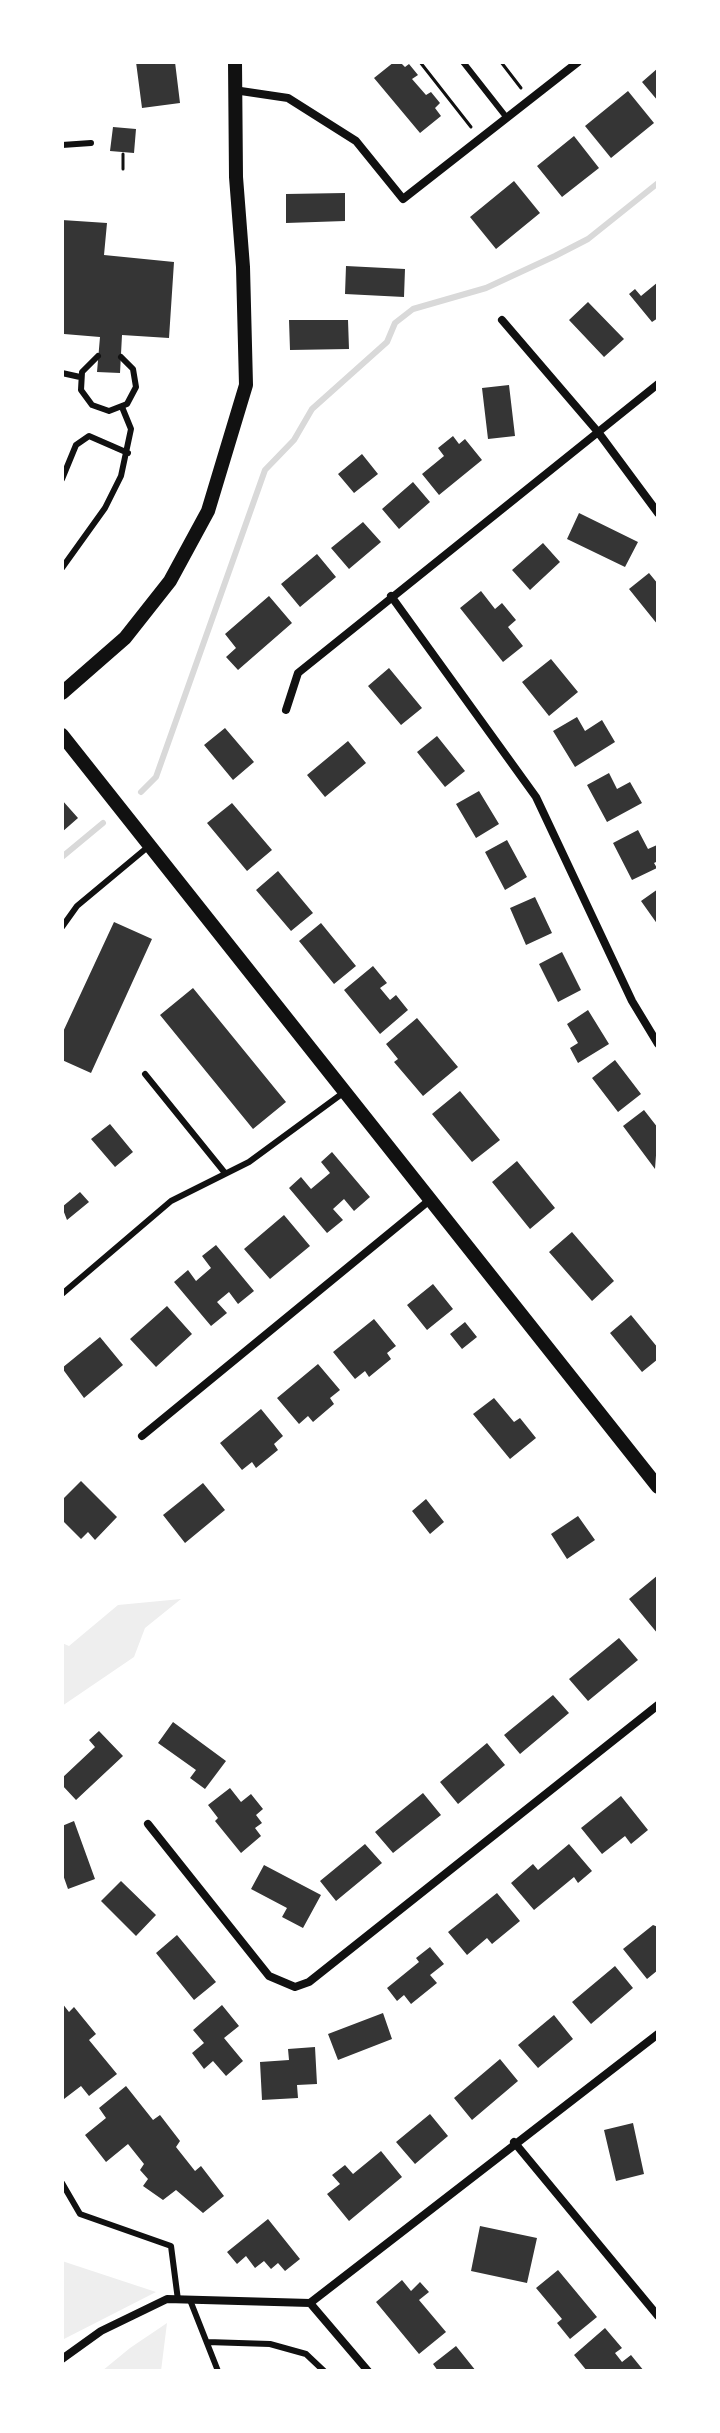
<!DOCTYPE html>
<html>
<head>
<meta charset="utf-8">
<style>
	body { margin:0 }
	#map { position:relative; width:720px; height:2433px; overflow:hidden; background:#fff; font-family:Manrope,sans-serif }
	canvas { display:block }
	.frame { position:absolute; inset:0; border:64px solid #fff; pointer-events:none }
</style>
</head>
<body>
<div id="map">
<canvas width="720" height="2433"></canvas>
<div class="frame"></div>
</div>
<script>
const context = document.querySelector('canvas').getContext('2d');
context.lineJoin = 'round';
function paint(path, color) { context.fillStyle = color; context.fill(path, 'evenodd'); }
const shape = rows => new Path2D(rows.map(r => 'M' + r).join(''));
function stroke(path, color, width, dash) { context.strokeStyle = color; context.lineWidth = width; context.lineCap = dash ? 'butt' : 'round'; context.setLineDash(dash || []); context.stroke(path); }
paint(shape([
	[181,1599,145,1628,134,1657,62,1706,62,1643,69,1646,118,1605],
	[62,2261,156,2292,62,2340],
	[167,2323,161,2371,102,2371,130,2348]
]), '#eee');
stroke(shape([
	[141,792,156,777,265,470,294,440,312,409,387,342,395,323,413,309,486,288,555,256,588,239,658,183],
	[62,857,103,823]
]), '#d9d9d9', 6);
paint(shape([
	[136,62,175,62,180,103,142,108],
	[394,62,400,62,405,67,409,64,418,75,412,79,426,95,431,92,440,103,435,108,441,116,420,133,374,78],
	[658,68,658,101,642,82],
	[628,91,654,123,611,158,585,126],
	[113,127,136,129,134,153,110,151],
	[574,136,599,168,562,197,537,166],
	[514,181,540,213,496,249,470,217],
	[345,193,345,221,286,223,286,194],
	[62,220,107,223,104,255,174,262,169,338,122,335,120,373,97,372,100,337,64,334,62,329],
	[346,266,405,269,404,297,345,294],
	[658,282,658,318,652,322,629,294,635,289,641,296],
	[588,302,624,339,604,357,569,320],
	[289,320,348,320,349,349,290,350],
	[509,385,515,436,488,439,482,388],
	[453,436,459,444,465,439,482,460,439,495,422,474,444,456,438,448],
	[362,454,378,474,354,493,338,474],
	[413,482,430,502,399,529,382,509],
	[579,513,638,542,625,567,567,539],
	[363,522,381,542,349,569,331,548],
	[543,543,560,562,530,590,512,570],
	[317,554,336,577,300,607,281,584],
	[649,573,658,584,658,625,629,589],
	[481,591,495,609,502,603,516,620,508,627,523,646,503,662,460,608],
	[269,596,292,623,238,670,226,657,236,648,225,634],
	[551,659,578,692,549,716,522,682],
	[389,668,422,708,401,725,368,686],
	[577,717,585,731,602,720,615,742,575,767,553,731],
	[225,728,254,762,233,780,204,745],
	[437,736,465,771,445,787,417,752],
	[348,741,366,763,325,797,307,775],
	[609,773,617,789,630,782,642,803,607,822,587,785],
	[479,791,499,824,476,838,456,804],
	[62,800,78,818,62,832],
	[232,803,272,850,247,871,207,823],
	[638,830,648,849,657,845,658,861,654,863,657,868,632,880,613,843],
	[507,840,527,877,505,890,485,852],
	[278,871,313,913,291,931,256,890],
	[658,889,658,925,641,901],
	[535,897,552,933,526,945,510,908],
	[114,922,152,939,91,1073,62,1060,62,1034],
	[321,923,356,966,334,984,299,941],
	[562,952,581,990,558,1002,539,964],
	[373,966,387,983,380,988,390,1000,396,995,408,1010,380,1034,344,990],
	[193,988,286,1102,253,1129,160,1015],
	[588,1010,609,1044,578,1063,570,1048,578,1043,567,1024],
	[417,1018,458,1067,423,1096,394,1062,398,1059,386,1044],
	[615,1060,641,1094,618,1112,592,1078],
	[460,1091,500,1140,472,1162,432,1114],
	[644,1110,658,1128,655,1169,623,1126],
	[110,1124,133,1152,115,1167,91,1139],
	[332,1152,370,1197,354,1211,344,1199,333,1209,343,1220,327,1233,289,1188,301,1177,311,1189,330,1173,321,1162],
	[517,1161,555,1208,530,1229,492,1182],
	[80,1192,89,1202,67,1220,62,1207],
	[284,1215,310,1246,270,1279,244,1249],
	[572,1232,614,1281,592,1301,549,1252],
	[216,1245,254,1291,238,1304,229,1292,217,1302,227,1313,211,1326,174,1282,188,1270,196,1281,211,1268,202,1256],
	[433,1284,453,1309,427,1330,407,1305],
	[167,1306,192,1334,156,1367,130,1339],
	[631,1315,658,1348,658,1359,642,1372,610,1333],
	[374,1319,396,1346,387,1353,391,1359,369,1377,365,1371,355,1379,333,1352],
	[465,1322,477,1337,462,1349,450,1334],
	[100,1337,123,1365,84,1398,62,1368],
	[318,1364,340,1390,330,1398,334,1404,313,1422,308,1416,299,1424,277,1398],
	[494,1398,514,1422,520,1418,536,1438,510,1459,473,1414],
	[261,1409,283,1436,274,1444,278,1450,256,1468,252,1462,242,1470,220,1443],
	[81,1481,117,1517,95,1540,88,1532,81,1539,62,1520,62,1500],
	[203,1483,225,1510,185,1543,163,1515],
	[426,1499,444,1522,430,1534,412,1511],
	[578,1516,595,1540,567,1559,551,1534],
	[658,1575,658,1634,629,1599],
	[619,1638,638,1660,588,1701,569,1679],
	[553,1695,569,1713,520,1754,504,1735],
	[173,1722,226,1761,205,1789,190,1778,196,1770,158,1743],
	[99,1731,123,1756,76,1800,62,1785,62,1778,95,1747,89,1740],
	[487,1743,505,1765,458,1804,440,1782],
	[230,1788,241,1802,251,1794,263,1809,256,1815,262,1823,255,1828,261,1836,241,1853,215,1821,218,1818,208,1805],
	[423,1793,441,1815,393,1853,375,1832],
	[621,1796,648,1830,631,1844,625,1836,602,1854,581,1828],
	[74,1821,95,1879,68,1889,62,1872,62,1826],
	[365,1844,382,1863,336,1901,320,1881],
	[569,1844,592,1871,578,1883,574,1877,534,1910,511,1883,533,1864,538,1870],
	[264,1865,321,1895,303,1928,282,1917,287,1908,251,1889],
	[121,1881,156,1915,136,1936,101,1901],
	[497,1893,520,1921,492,1944,487,1938,467,1955,448,1932],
	[653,1925,658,1927,658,1970,647,1979,623,1949],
	[177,1935,216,1982,194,2000,156,1953],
	[430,1947,444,1964,430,1975,437,1983,411,2004,404,1995,397,2001,387,1988,419,1962,416,1958],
	[615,1966,633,1988,591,2024,572,2002],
	[62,2003,69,2012,74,2007,96,2034,89,2040,117,2074,89,2096,81,2086,64,2099,62,2097],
	[222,2005,239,2026,224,2038,243,2061,226,2076,213,2061,204,2069,192,2053,204,2043,193,2030],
	[383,2013,392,2039,338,2060,328,2034],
	[554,2015,573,2039,538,2068,518,2045],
	[315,2047,317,2084,297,2085,298,2098,262,2100,260,2062,289,2060,288,2049],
	[500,2059,518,2081,472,2120,454,2098],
	[126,2086,153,2120,160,2115,180,2141,176,2147,195,2171,201,2166,224,2196,203,2213,176,2190,163,2200,143,2186,148,2179,140,2170,144,2164,128,2144,106,2162,85,2135,106,2118,99,2108],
	[430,2114,448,2136,415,2164,396,2142],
	[633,2123,644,2174,616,2181,604,2130],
	[381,2151,402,2177,349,2221,327,2194,340,2184,332,2175,345,2165,353,2174],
	[268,2219,300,2259,285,2271,278,2263,271,2269,264,2261,255,2268,246,2256,237,2264,227,2252],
	[480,2226,537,2238,527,2283,471,2271],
	[558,2270,597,2317,570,2339,557,2323,562,2319,536,2288],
	[402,2280,411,2291,420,2282,429,2292,419,2300,446,2332,419,2354,376,2302],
	[605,2328,622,2348,615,2353,622,2362,631,2355,644,2371,587,2371,574,2355],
	[456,2346,476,2371,438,2371,433,2364]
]), '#353535');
stroke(shape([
	[420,62,471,127],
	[501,62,521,88],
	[123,169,123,154],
	[62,216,62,220]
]), '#111', 3);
stroke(shape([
	[463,62,507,118],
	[62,145,91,143],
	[98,356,82,372,81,390,92,405,109,411,127,404,136,387,133,369,121,357],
	[62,373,80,377],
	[62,479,76,445,89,436,128,453],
	[62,568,105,508,121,476,131,429,122,407],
	[62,927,77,906,149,846],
	[145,1074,225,1173],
	[62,1294,171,1201,249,1162,343,1093],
	[62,2183,80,2214,171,2246,178,2300],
	[190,2300,218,2371],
	[207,2342,270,2344,306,2354,324,2371]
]), '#111', 6);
stroke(shape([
	[234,90,288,98,356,141,403,199,578,62],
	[502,320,598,432,658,513],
	[391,596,536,797,632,1001,658,1044],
	[286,710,298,673,658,384],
	[142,1436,431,1199],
	[148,1824,269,1976,295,1987,309,1982,658,1705],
	[514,2142,658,2316],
	[310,2303,368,2371],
	[62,2359,101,2331,167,2299,310,2303,658,2034]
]), '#111', 8);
stroke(shape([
	[62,693,125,638,170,581,208,511,246,385,243,267,236,177,235,62],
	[62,735,658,1487]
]), '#111', 14);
</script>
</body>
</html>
